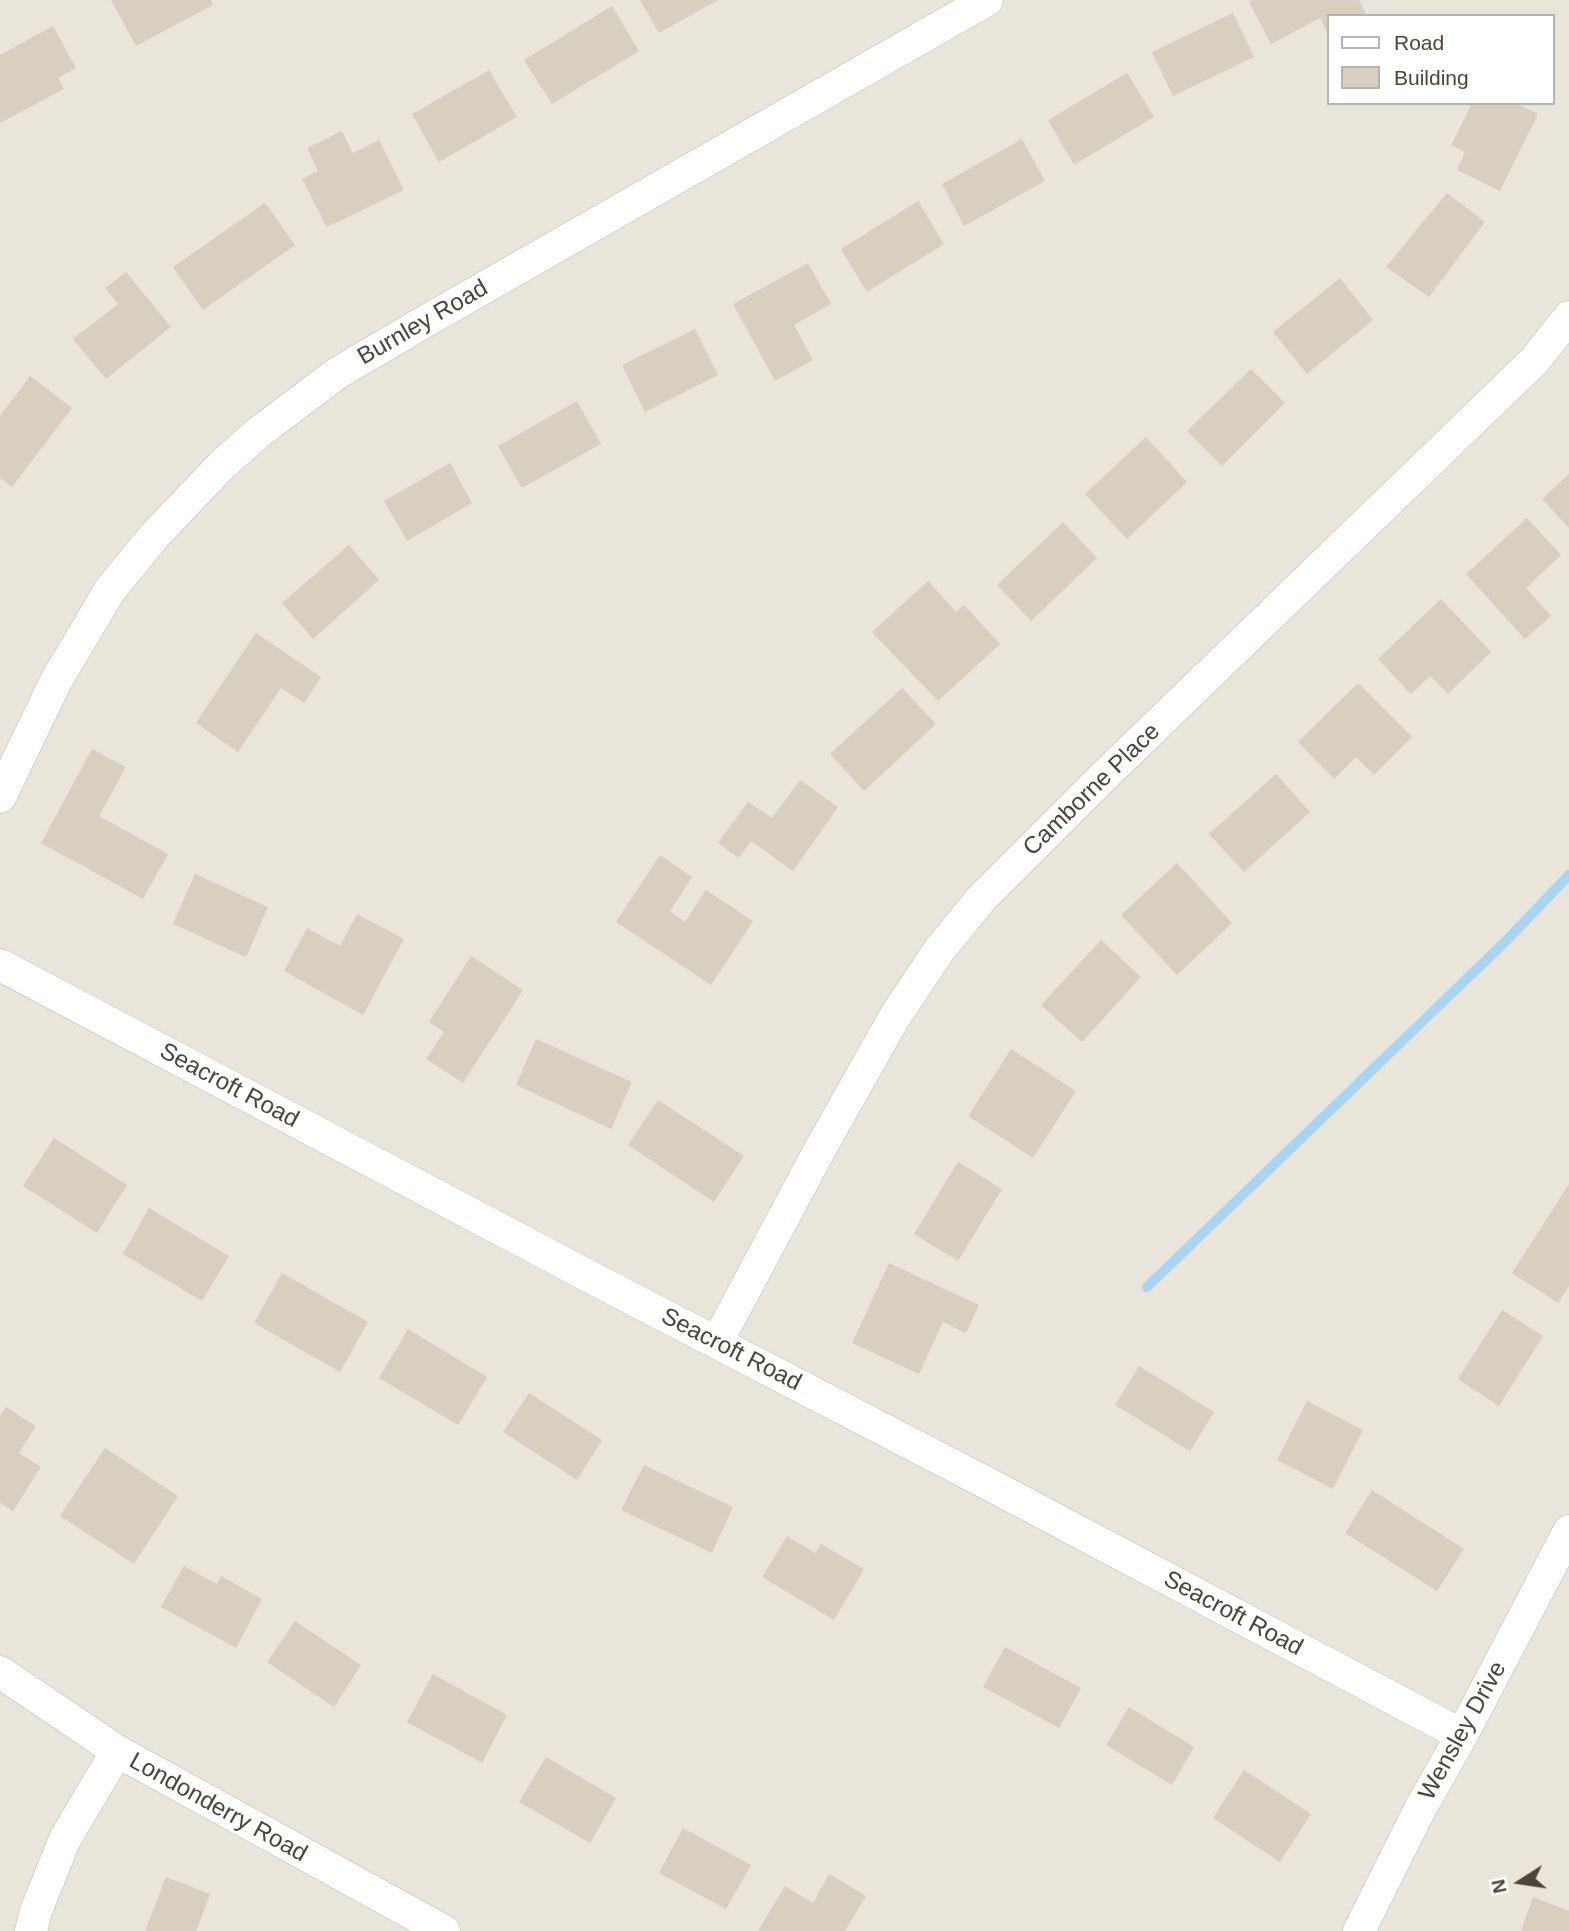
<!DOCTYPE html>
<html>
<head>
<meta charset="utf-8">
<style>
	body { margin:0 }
	#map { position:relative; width:1569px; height:1931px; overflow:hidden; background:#f6f3ec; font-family:Arial,sans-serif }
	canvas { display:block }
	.legend { position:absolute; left:1327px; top:14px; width:228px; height:91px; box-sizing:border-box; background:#fff; border:2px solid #b7b4b0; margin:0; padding:9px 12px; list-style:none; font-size:21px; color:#4b4439 }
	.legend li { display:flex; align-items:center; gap:14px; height:35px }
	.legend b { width:35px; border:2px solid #b7b4b0 }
	.north { position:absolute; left:1485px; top:1847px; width:70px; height:70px; -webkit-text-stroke:5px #fff; paint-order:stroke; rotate:258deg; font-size:19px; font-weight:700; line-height:28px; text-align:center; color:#4b4439 }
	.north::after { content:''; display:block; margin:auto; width:24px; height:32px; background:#4b4439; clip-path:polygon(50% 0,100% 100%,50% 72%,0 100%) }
</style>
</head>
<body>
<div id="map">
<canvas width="1569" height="1931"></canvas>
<ul class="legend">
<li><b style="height:9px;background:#fff"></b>Road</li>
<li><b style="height:19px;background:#d8cfc1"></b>Building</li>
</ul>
<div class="north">N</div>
</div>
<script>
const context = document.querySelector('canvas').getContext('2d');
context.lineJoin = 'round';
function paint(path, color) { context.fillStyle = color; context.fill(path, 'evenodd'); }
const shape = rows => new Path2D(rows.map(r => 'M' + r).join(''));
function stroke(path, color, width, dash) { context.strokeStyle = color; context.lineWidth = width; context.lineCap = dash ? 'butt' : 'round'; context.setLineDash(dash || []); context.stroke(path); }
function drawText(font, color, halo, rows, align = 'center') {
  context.font = font + ' Arial,sans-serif'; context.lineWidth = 6; context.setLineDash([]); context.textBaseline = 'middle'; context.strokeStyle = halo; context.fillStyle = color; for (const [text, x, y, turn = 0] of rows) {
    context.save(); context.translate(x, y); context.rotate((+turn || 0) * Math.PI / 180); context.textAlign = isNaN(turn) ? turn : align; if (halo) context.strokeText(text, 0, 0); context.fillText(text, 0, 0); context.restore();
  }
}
paint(shape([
	[0,0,1569,0,1569,1931,0,1931],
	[1329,16,1553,16,1553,103,1329,103]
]), '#eae5da');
stroke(shape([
	[1147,1287,1507,940,1569,875]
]), '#a9d4f2', 10);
paint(shape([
	[111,0,211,0,213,5,136,46],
	[640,0,718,0,659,33],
	[1253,0,1359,0,1367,16,1329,16,1329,36,1320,18,1271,44,1249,2],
	[612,6,639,51,552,104,524,60],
	[1233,13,1254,57,1173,96,1152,52],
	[53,26,76,68,58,78,64,89,0,123,0,55],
	[489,70,517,117,439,162,412,114],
	[1127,73,1154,117,1074,165,1048,120],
	[1472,103,1516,103,1538,114,1500,191,1457,170,1465,152,1451,145],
	[342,131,353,153,379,140,404,190,327,227,302,179,318,171,307,148],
	[1022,139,1045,181,964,226,942,184],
	[1447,193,1485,222,1429,297,1386,267],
	[918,201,944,244,867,292,841,249],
	[265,203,295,245,203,310,173,267],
	[808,263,831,304,794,325,813,360,775,381,733,304],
	[126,272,171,327,106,379,73,339,118,304,105,288],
	[1340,278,1373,320,1307,374,1273,332],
	[695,329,718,375,645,412,622,365],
	[1251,369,1285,403,1222,466,1187,431],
	[30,376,72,408,12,487,0,478,0,416],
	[577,401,601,444,522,488,498,446],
	[1146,437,1187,482,1127,539,1085,494],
	[450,463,472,503,407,541,384,501],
	[1569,474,1569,528,1542,499],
	[1527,518,1561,555,1526,588,1551,616,1525,639,1466,574],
	[1063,522,1097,558,1031,621,997,585],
	[349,545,379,580,313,639,282,603],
	[928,581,956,612,964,605,1000,644,938,701,872,632],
	[1441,599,1491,652,1448,694,1430,676,1411,694,1378,659],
	[256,633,321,677,304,703,281,688,238,752,196,723],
	[1358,683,1412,737,1374,775,1356,757,1334,779,1298,742],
	[902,688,936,724,864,791,830,754],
	[92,749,126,767,99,816,168,854,143,899,41,843],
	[1276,774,1310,812,1244,872,1209,834],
	[800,780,838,807,793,871,751,841,739,858,718,843,748,802,772,818],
	[660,855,692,877,670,911,685,922,706,890,753,921,711,985,616,922],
	[1177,863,1232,923,1177,975,1121,915],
	[195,874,268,907,246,957,173,924],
	[357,914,404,939,363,1015,284,971,307,928,340,946],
	[1101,940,1141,977,1082,1042,1041,1005],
	[471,956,523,990,463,1083,426,1059,444,1032,429,1022],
	[536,1039,632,1082,611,1129,516,1085],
	[1011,1049,1076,1091,1033,1158,968,1116],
	[658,1100,744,1156,714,1202,628,1145],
	[54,1138,127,1185,97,1233,23,1186],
	[958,1162,1002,1189,958,1261,914,1234],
	[1569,1184,1569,1286,1558,1303,1512,1273],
	[149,1208,229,1256,202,1301,123,1254],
	[889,1263,979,1305,966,1333,943,1322,919,1374,852,1343],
	[282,1273,368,1322,340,1372,254,1323],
	[1502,1310,1543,1336,1499,1406,1458,1379],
	[408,1329,487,1377,458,1425,379,1378],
	[1139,1366,1214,1412,1190,1451,1115,1405],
	[529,1393,602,1440,577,1480,503,1432],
	[1307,1401,1363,1430,1333,1489,1277,1460],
	[6,1407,36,1426,19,1453,41,1467,13,1511,0,1503,0,1416],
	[105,1448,178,1496,134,1564,60,1516],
	[644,1465,733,1507,712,1553,621,1510],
	[1372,1490,1464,1549,1437,1591,1345,1533],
	[787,1536,815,1553,821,1544,864,1569,834,1620,762,1577],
	[184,1566,217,1584,221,1576,262,1599,236,1648,161,1607],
	[295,1621,361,1665,334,1707,267,1662],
	[1005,1647,1081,1688,1059,1728,983,1687],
	[433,1674,507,1715,482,1763,407,1722],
	[1129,1707,1194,1747,1172,1785,1106,1745],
	[546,1757,616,1798,590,1843,519,1802],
	[1244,1770,1311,1814,1280,1862,1213,1818],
	[683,1828,751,1865,726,1909,659,1873],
	[829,1874,866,1896,845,1931,758,1931,785,1886,813,1903],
	[166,1877,210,1894,196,1931,145,1931],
	[1533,1897,1569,1911,1569,1931,1521,1931]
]), '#d8cfc1');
const street = shape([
	[0,797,56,681,110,590,155,535,222,465,258,433,336,374,419,325,987,0],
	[0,965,596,1280,1000,1490,1462,1735],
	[717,1342,819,1151,894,1018,940,949,981,899,1105,775,1534,361,1569,317],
	[0,1672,117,1751,444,1931],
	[31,1931,36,1911,65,1839,117,1751],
	[1359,1931,1420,1809,1462,1735,1569,1531]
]);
stroke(street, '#c2bbae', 33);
stroke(street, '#fff', 32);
drawText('24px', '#4b4439', '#fff', [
	["Burnley Road",423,323,-30],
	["Camborne Place",1092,790,-44],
	["Seacroft Road",229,1086,28],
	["Seacroft Road",731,1350,27],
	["Seacroft Road",1233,1614,28],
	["Wensley Drive",1463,1731,-61],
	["Londonderry Road",218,1808,29]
]);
</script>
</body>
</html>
